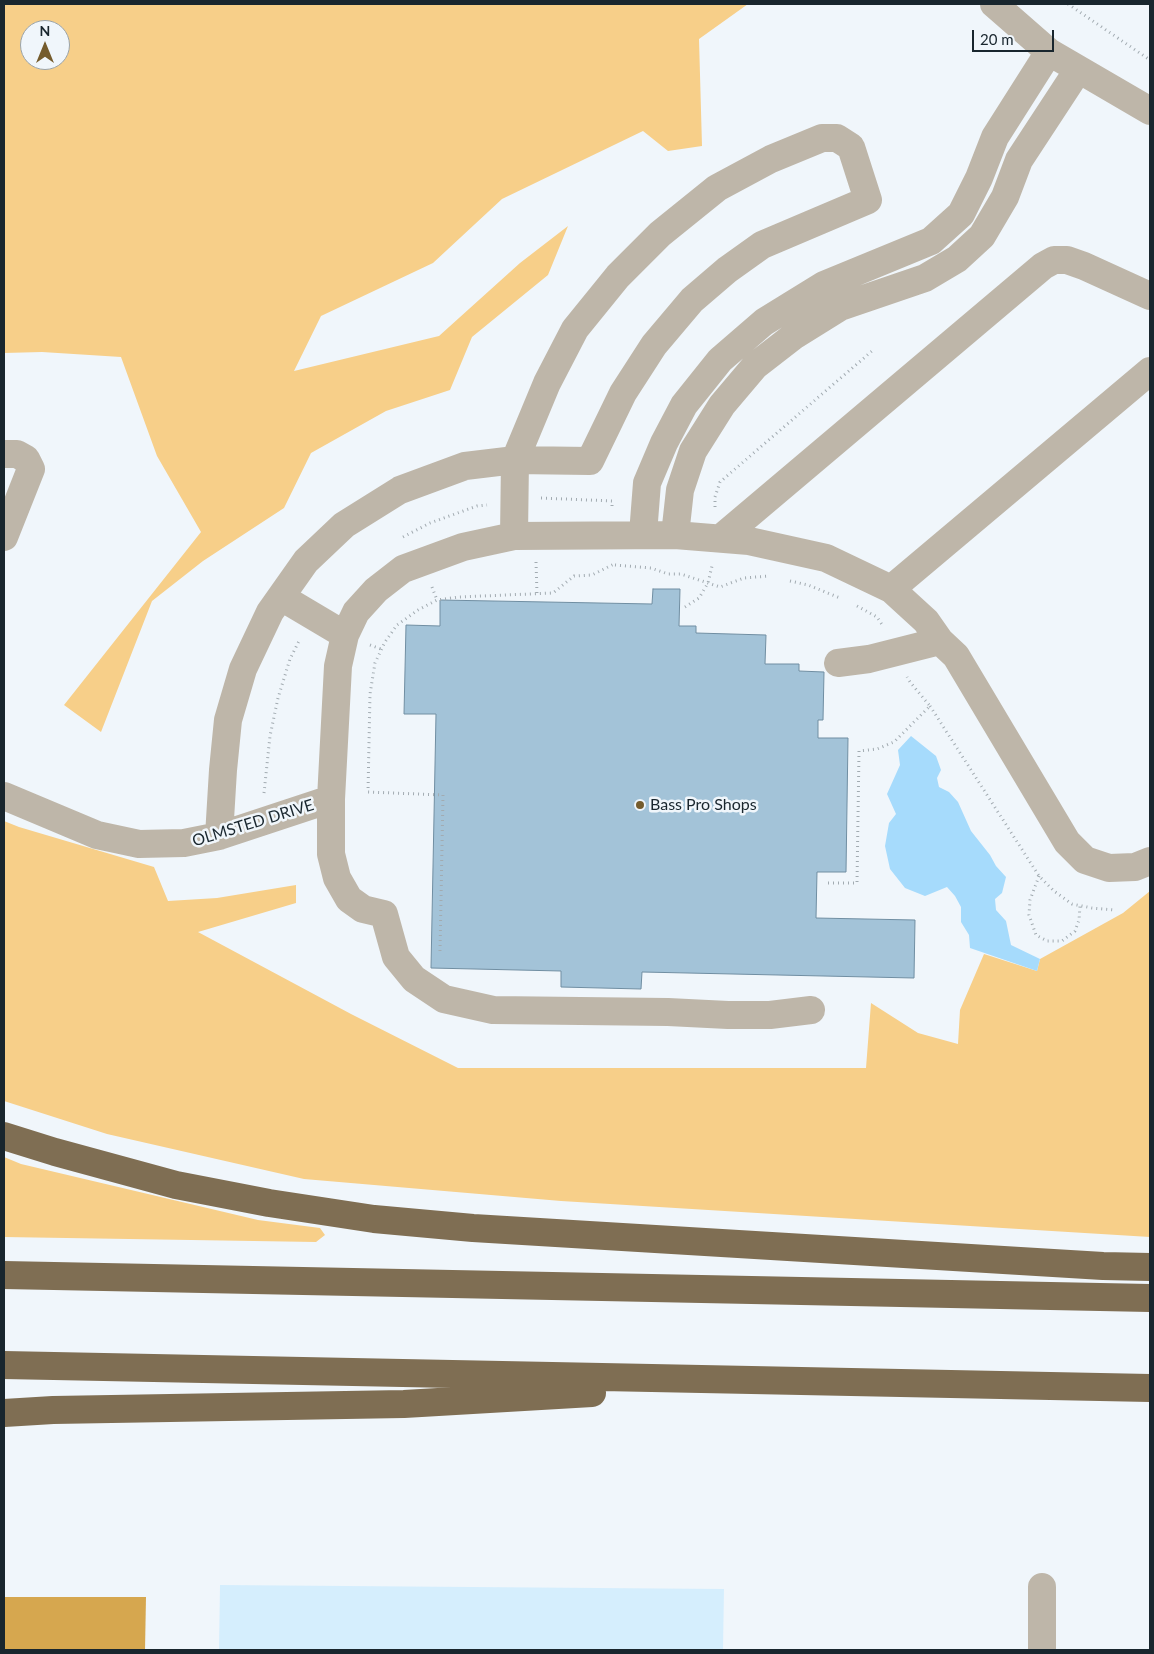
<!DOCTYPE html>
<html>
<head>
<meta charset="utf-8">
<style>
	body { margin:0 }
	#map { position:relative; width:1154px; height:1654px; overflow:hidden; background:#f0f6fb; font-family:Lato,sans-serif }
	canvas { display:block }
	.frame { position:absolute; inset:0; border:5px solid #19262e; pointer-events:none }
	.north { position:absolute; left:20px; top:20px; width:50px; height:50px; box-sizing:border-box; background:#f0f6fb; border:1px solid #9aa3a9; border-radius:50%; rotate:0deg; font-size:14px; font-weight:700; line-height:20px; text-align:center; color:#19262e }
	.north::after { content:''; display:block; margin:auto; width:18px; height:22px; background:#755c2d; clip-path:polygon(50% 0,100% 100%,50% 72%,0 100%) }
	.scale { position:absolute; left:972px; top:30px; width:82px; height:22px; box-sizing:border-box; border:2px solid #19262e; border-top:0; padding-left:6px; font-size:15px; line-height:18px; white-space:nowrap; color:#19262e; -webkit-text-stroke:4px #f0f6fb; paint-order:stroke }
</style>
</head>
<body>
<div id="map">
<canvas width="1154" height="1654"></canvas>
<div class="frame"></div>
<div class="north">N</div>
<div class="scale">20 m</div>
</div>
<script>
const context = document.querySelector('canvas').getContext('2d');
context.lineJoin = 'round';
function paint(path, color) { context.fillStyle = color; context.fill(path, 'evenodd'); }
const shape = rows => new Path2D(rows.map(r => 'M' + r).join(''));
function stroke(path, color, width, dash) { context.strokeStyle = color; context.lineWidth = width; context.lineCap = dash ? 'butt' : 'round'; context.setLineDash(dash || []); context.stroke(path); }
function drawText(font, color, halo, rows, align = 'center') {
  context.font = font + ' Lato,sans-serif'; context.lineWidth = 5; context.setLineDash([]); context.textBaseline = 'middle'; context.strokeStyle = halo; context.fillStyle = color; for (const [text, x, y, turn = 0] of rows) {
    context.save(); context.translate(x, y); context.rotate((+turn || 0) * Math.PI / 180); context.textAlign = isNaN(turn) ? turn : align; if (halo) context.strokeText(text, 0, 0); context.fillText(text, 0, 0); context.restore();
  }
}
paint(shape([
	[220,1585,724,1589,723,1650,219,1650]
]), '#d5eefd');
paint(shape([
	[4,4,748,4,699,39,702,146,668,151,643,131,502,199,433,263,321,316,294,371,439,336,520,263,568,226,548,275,472,337,450,390,386,411,311,453,284,508,203,561,152,601,101,732,64,705,201,532,157,456,121,357,42,352,4,353],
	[30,30,60,30,60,60,30,60],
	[4,821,19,827,154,867,168,901,217,898,296,885,296,903,198,932,351,1014,458,1068,866,1068,871,1003,918,1033,958,1044,960,1010,984,954,1037,971,1040,959,1123,913,1150,891,1150,1237,561,1201,304,1179,107,1134,4,1101],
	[4,1157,21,1164,258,1220,320,1228,325,1235,316,1242,4,1237]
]), '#f7cf89');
paint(shape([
	[4,1597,146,1597,145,1650,4,1650]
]), '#d6a74f');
paint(shape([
	[911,736,936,756,941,770,937,778,939,787,949,792,958,802,971,831,990,855,996,866,1006,877,1002,893,995,899,996,910,1006,921,1011,945,1040,959,1037,971,970,948,969,935,961,922,961,907,955,896,947,887,925,896,905,888,890,869,885,846,889,823,896,814,887,794,900,765,898,750]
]), '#a6dbfc');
const building = shape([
	[653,589,680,589,679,626,696,626,696,633,766,635,765,664,799,664,799,671,824,672,823,720,818,720,818,738,848,738,846,872,817,872,816,918,915,920,914,978,642,972,641,989,561,987,561,971,431,968,436,714,404,714,406,625,440,626,440,600,652,604,653,589]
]);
paint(building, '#a3c3d8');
stroke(building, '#708ea2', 1);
stroke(shape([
	[1068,4,1150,60],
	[541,498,612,501,612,508],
	[715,507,715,497,720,482,872,351],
	[403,537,430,523,477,506,487,505],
	[536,562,537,594],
	[615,565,651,568,668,574,681,574,720,587,744,578,769,576],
	[790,581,808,585,840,598],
	[432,587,437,600],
	[857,606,877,617,883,626],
	[685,607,699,598,708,583,712,566],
	[370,645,381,649],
	[930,706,1039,876,1054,891,1072,904,1092,908,1114,910],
	[264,793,270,736,278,698,290,659,300,639],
	[1039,876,1030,900,1029,915,1036,935,1047,941,1062,941,1075,931,1079,920,1080,906],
	[828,883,857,883,859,751,877,749,894,742,930,706,910,682,907,677],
	[440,951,443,795,368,792,370,694,375,663,385,642,397,625,418,610,437,600,459,597,553,593,574,576,592,575,614,564]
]), '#a2abb1', 3, [1, 4]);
stroke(shape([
	[994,4,1049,52,1150,111],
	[4,454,17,454,26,459,31,469,4,537],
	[643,534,647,483,664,443,684,405,720,360,764,322,824,285,931,241,961,214,979,178,995,137,1049,52],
	[675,535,680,490,693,451,722,405,755,366,795,335,840,307,925,278,957,259,982,236,1005,197,1019,160,1078,70],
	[721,538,1043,266,1054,260,1067,260,1084,266,1150,296],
	[891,589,926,621,940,641,956,656,1067,842,1085,860,1109,868,1135,867,1150,861],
	[281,597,345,635],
	[838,663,869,659,940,641],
	[4,796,97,835,139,844,184,843,219,836,331,799],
	[219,836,223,770,228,720,243,669,270,612,306,561,344,525,400,490,465,466,515,460,590,461,623,393,654,345,692,300,727,270,762,245,868,200,851,147,837,138,822,138,771,159,717,188,660,234,618,276,575,329,547,383,515,460,514,536],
	[811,1010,770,1015,728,1015,668,1012,493,1010,444,999,414,979,396,957,384,914,363,909,349,899,337,878,331,854,331,799,338,666,345,635,356,612,376,590,403,569,463,547,514,536,675,535,749,541,826,558,891,589,1150,371],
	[1042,1587,1042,1650]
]), '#beb6a9', 28);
stroke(shape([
	[4,1136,55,1152,176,1185,269,1203,374,1219,473,1228,1103,1266,1150,1267],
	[4,1275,1150,1298],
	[4,1365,1150,1388],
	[4,1413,53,1410,404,1404,592,1393]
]), '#7f6e53', 28);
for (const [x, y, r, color] of [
	[640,805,5,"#755c2d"]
]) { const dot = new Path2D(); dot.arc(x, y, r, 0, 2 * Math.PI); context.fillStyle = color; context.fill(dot); stroke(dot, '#f0f6fb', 2); }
drawText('16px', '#19262e', '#f0f6fb', [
	["Bass Pro Shops",650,805]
], 'left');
drawText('16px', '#19262e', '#f0f6fb', [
	["OLMSTED DRIVE",253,823,-17]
]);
</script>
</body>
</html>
